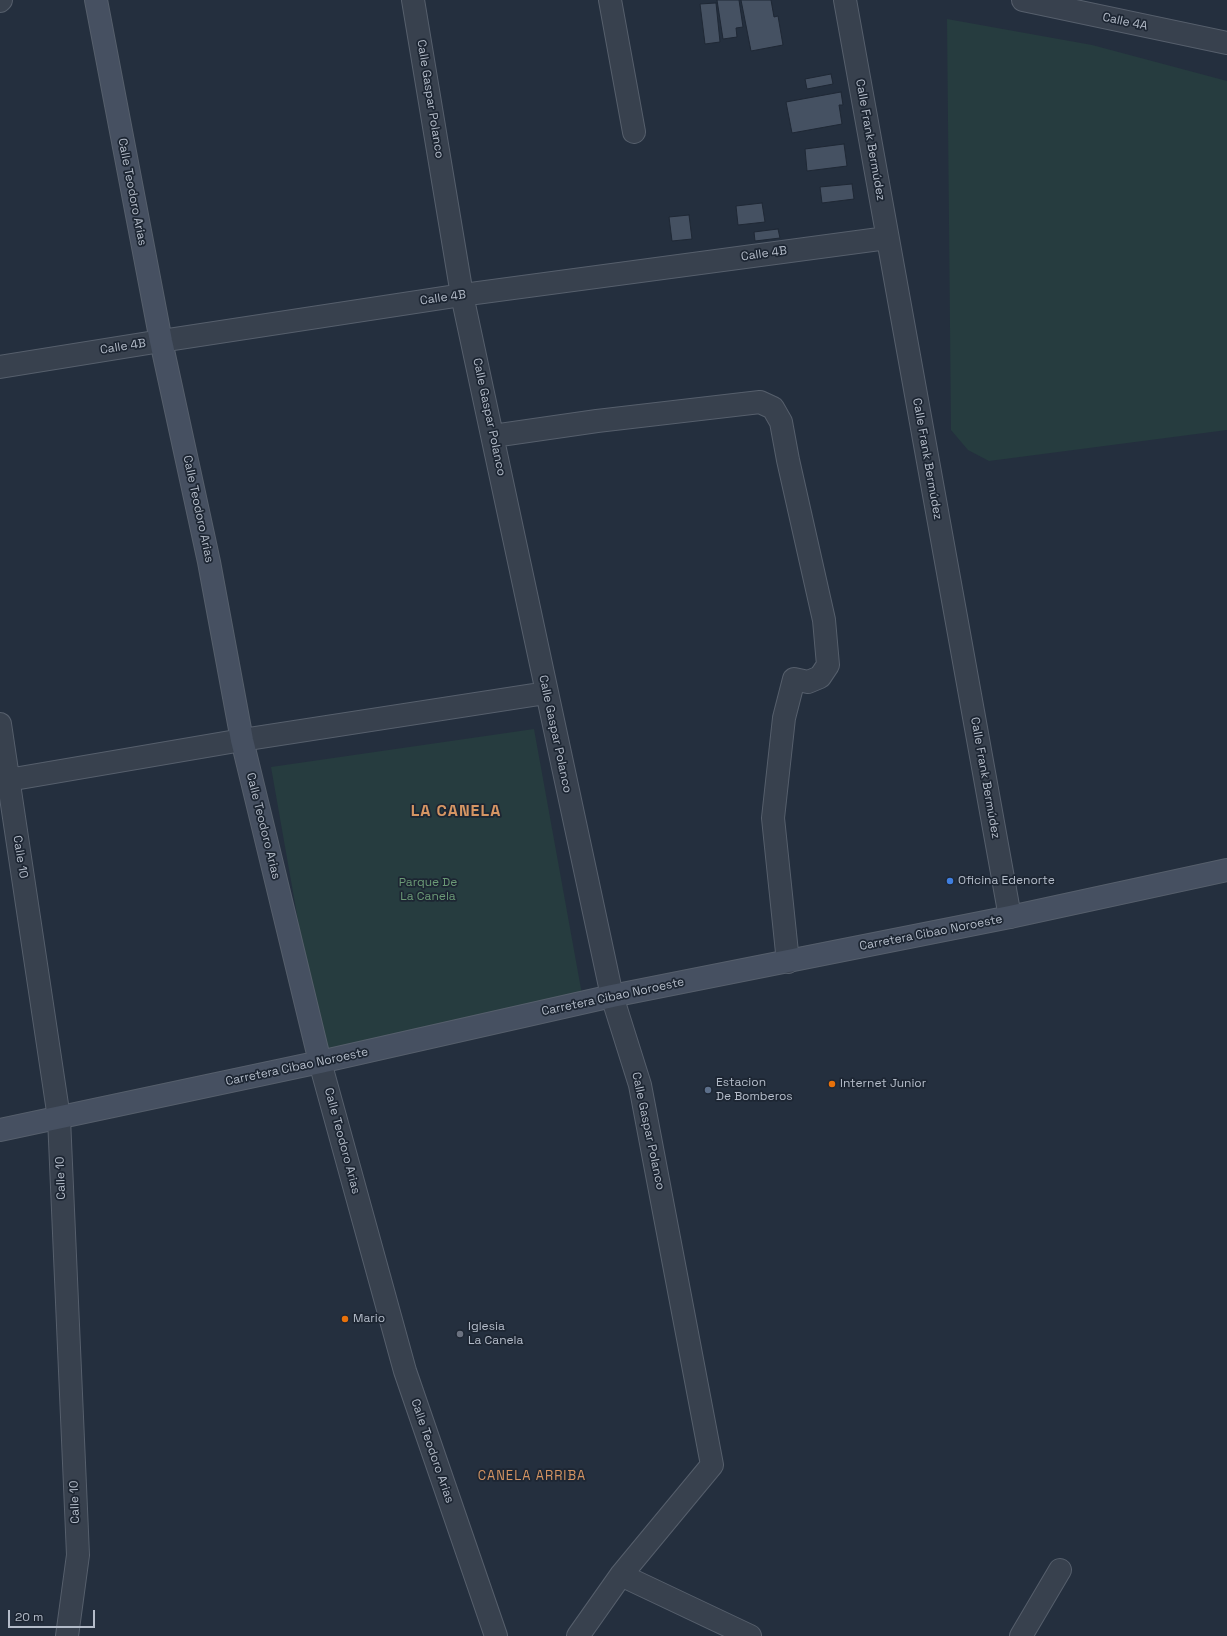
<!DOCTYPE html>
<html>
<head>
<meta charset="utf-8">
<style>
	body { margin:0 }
	#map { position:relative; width:1227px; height:1636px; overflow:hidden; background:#242f3e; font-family:"Space Grotesk",sans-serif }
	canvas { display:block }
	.scale { position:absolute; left:8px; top:1610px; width:87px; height:18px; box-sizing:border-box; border:2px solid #b4bcc9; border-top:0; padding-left:5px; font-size:12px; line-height:14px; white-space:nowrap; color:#b4bcc9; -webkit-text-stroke:3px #1d2633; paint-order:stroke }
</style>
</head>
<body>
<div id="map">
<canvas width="1227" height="1636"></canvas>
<div class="scale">20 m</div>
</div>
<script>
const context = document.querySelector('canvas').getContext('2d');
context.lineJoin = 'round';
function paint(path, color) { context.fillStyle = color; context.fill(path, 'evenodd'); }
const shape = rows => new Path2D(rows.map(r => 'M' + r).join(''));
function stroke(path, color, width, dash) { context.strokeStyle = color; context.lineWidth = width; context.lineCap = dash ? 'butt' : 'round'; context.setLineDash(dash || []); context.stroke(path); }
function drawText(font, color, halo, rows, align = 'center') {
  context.font = font + ' "Space Grotesk",sans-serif'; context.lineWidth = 3.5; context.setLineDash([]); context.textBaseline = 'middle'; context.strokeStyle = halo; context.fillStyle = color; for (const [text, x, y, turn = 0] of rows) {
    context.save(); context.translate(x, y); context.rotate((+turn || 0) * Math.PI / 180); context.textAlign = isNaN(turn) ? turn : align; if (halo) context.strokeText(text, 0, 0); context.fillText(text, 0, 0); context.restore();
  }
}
paint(shape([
	[947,19,1092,45,1227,81,1227,430,989,461,968,450,951,430],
	[534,729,583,1000,322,1057,271,767]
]), '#263c3f');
const building = shape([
	[717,0,739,0,743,27,736,28,737,37,723,39,717,0],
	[741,0,771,0,774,17,778,16,783,45,751,51,741,0],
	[716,3,720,42,705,44,700,4,716,3],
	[831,74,833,84,807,89,805,79,831,74],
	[841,92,843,105,839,105,842,124,792,133,786,102,841,92],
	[844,144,847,166,807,171,805,149,844,144],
	[852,184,854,199,822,203,820,187,852,184],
	[762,203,765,222,738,225,736,206,762,203],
	[689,215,692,239,672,241,669,217,689,215],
	[778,229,780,238,755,241,754,232,778,229]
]);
paint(building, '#455162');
stroke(building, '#1f2835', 1);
const street = shape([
	[413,0,462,295,612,996,640,1085,712,1465,621,1575,578,1636],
	[610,0,634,132],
	[845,0,1010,917],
	[1023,0,1227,43],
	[0,1,1,0],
	[0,367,161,341,462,295,887,238],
	[493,436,597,421,760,402,773,408,781,422,788,460,824,620,828,665,820,677,808,682,794,679,784,718,773,818,788,962],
	[0,724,59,1118,78,1555,67,1636],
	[0,779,8,780,242,740,546,693],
	[320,1062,405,1371,496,1636],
	[621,1575,750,1636],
	[1021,1636,1060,1570]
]);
const secondary = shape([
	[96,0,161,341,209,562,242,740,320,1062],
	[0,1130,320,1062,612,996,1010,917,1227,870]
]);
stroke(street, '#565f6c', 24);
stroke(secondary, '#565f6c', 24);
stroke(street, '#38414e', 22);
stroke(secondary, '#465061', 22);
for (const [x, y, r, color] of [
	[950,881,4,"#3f7fe0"],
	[832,1084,4,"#e8710a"],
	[708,1090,4,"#5c6f8a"],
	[345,1319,4,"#e8710a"],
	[460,1334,4,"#6b7280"]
]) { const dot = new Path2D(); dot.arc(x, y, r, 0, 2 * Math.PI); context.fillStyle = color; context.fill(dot); stroke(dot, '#1d2633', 1.5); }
drawText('12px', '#b4bcc9', '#1d2633', [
	["Calle 4A",1125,22,12],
	["Calle Gaspar Polanco",430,99,81],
	["Calle Frank Bermúdez",870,140,80],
	["Calle Teodoro Arias",132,192,79],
	["Calle 4B",764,254,-8],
	["Calle 4B",443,298,-8],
	["Calle 4B",123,347,-9],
	["Calle Gaspar Polanco",489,417,78],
	["Calle Frank Bermúdez",927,459,80],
	["Calle Teodoro Arias",198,509,78],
	["Calle Gaspar Polanco",555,734,78],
	["Calle Frank Bermúdez",985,778,80],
	["Calle Teodoro Arias",263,826,76],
	["Calle 10",20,857,81],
	["Carretera Cibao Noroeste",931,933,-11],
	["Carretera Cibao Noroeste",613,997,-12],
	["Carretera Cibao Noroeste",297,1067,-12],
	["Calle Gaspar Polanco",648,1131,78],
	["Calle Teodoro Arias",342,1141,75],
	["Calle 10",61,1178,-92],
	["Calle Teodoro Arias",432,1451,71],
	["Calle 10",75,1502,-92]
]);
drawText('12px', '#b4bcc9', '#1d2633', [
	["Oficina Edenorte",958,881],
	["Estacion",716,1083],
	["De Bomberos",716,1097],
	["Internet Junior",840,1084],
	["Mario",353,1319],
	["Iglesia",468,1327],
	["La Canela",468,1341]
], 'left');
drawText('12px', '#6b9a76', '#1d2633', [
	["Parque De",428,883],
	["La Canela",428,897]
]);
context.letterSpacing = '1px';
drawText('13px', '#d59563', '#1d2633', [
	["CANELA ARRIBA",532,1476]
]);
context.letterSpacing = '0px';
context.letterSpacing = '1px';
drawText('bold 16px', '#d59563', '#1d2633', [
	["LA CANELA",456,812]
]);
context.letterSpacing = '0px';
</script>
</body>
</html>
